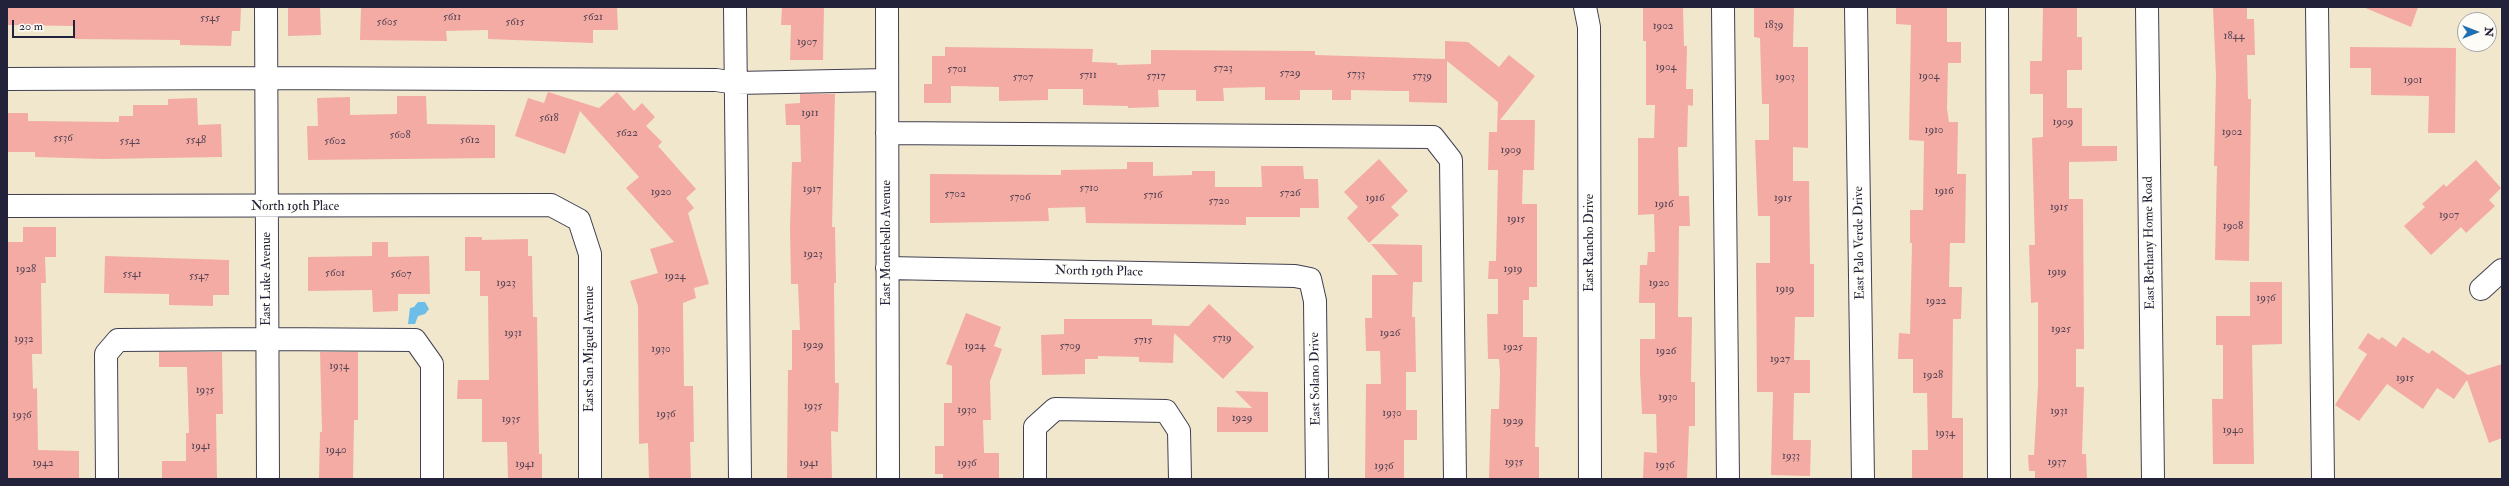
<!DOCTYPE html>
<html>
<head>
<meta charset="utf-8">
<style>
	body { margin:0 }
	#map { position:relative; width:2509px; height:486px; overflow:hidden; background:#f1e7cc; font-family:"IM FELL Double Pica",serif }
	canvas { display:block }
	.frame { position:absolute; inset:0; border:8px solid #22223b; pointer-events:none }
	.north { position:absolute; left:2457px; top:12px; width:40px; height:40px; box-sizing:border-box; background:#fdfcf7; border:1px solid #a5a5ac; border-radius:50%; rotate:90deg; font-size:11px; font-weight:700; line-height:16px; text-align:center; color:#22223b }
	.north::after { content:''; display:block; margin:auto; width:14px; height:18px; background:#1f6fb2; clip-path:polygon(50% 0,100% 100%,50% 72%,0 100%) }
	.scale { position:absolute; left:12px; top:20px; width:63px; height:18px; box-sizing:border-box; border:2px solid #22223b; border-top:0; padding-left:5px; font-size:12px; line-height:14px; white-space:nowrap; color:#22223b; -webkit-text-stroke:3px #fdfcf7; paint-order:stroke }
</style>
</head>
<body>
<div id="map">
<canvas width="2509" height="486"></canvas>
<div class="frame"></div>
<div class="north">N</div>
<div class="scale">20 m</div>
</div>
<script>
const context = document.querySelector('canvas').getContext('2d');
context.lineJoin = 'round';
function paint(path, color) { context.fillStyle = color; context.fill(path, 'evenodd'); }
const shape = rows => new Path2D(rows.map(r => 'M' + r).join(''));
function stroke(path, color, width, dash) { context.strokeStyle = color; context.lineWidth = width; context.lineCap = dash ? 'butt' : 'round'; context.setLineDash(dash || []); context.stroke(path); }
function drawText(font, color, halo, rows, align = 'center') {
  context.font = font + ' "IM FELL Double Pica",serif'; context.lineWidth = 3; context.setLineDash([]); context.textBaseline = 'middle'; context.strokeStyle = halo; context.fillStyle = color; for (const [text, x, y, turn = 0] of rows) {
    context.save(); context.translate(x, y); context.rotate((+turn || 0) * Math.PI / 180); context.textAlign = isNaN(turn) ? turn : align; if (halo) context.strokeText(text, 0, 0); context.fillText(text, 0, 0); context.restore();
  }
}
paint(shape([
	[418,302,425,302,429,309,425,314,418,316,415,324,408,324,410,308,414,307]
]), '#6cbde7');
paint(shape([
	[7,7,241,7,240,31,232,31,231,46,180,45,180,40,74,39,75,26,7,25],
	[288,7,320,7,321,35,288,36],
	[361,7,617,7,618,30,593,30,593,43,488,39,488,30,446,31,447,41,360,40],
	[782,7,824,7,823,60,790,60,791,25,781,25],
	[1643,7,1683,7,1684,46,1687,46,1686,89,1693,89,1693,106,1688,105,1687,147,1678,147,1679,196,1689,196,1690,226,1679,226,1678,317,1692,317,1691,382,1695,382,1695,426,1689,426,1687,478,1681,479,1643,479,1644,452,1657,453,1656,414,1642,414,1640,372,1640,339,1655,339,1655,303,1639,303,1640,265,1647,265,1648,252,1655,252,1654,214,1638,215,1638,138,1654,138,1655,105,1646,105,1646,41,1643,41],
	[1754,7,1794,7,1793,47,1808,47,1808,148,1793,147,1793,181,1809,181,1810,264,1814,264,1814,317,1795,317,1794,360,1810,360,1810,393,1794,393,1793,440,1811,440,1810,476,1771,475,1773,392,1757,392,1756,263,1770,263,1770,216,1758,216,1755,140,1769,140,1769,104,1762,104,1760,38,1754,37],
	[1896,7,1947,7,1947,42,1961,42,1961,63,1948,63,1947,108,1949,122,1958,122,1957,174,1966,174,1965,243,1950,243,1949,287,1962,287,1961,319,1953,319,1952,418,1963,418,1963,479,1912,479,1912,450,1928,450,1927,393,1913,393,1913,359,1898,359,1899,333,1910,334,1912,243,1910,243,1910,210,1923,210,1924,141,1909,140,1911,25,1896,24],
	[2043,7,2077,7,2077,37,2082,37,2082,70,2067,70,2067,108,2082,108,2082,146,2117,146,2117,161,2069,162,2069,199,2083,199,2084,349,2076,349,2076,387,2084,387,2082,454,2086,454,2087,479,2035,479,2035,471,2029,471,2028,455,2034,455,2038,386,2038,302,2031,303,2029,245,2035,245,2032,138,2043,137,2043,94,2030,94,2030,61,2042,61],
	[2213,7,2247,7,2247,19,2254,19,2255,55,2247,55,2248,99,2251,99,2249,261,2215,260,2217,166,2214,166,2216,76],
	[2363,7,2418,7,2411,27],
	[1445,41,1468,42,1499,67,1509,55,1535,76,1500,120,1535,120,1534,170,1523,170,1522,204,1537,204,1537,287,1529,287,1529,300,1523,300,1523,337,1537,337,1535,447,1539,447,1539,479,1489,479,1491,409,1499,409,1500,372,1499,359,1488,359,1487,314,1498,314,1498,279,1488,279,1489,261,1496,261,1498,170,1488,170,1489,132,1497,132,1498,102,1447,61,1447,103,1409,102,1409,91,1397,91,1351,90,1351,100,1332,100,1332,90,1300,90,1300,100,1265,100,1265,87,1223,88,1224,101,1196,101,1196,90,1158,90,1159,107,1128,108,1128,106,1083,105,1083,89,1048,89,1048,100,999,101,999,87,951,86,951,103,924,103,924,84,932,84,932,56,945,56,945,47,1093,49,1092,62,1117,63,1117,65,1151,64,1151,50,1315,51,1315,55,1445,59],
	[2350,47,2456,48,2455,133,2428,133,2429,96,2371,95,2371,68,2350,68],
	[548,92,599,108,617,92,634,111,642,103,655,117,646,126,662,142,658,146,696,189,686,198,694,208,688,213,709,284,694,288,696,298,683,303,684,386,693,386,694,442,690,442,691,479,649,479,648,443,639,444,638,306,630,281,658,273,650,249,674,242,626,188,639,177,580,111,565,154,515,136,528,98,544,103],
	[800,94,835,94,832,227,835,227,836,283,834,283,835,383,839,383,838,432,831,431,832,479,787,479,788,370,792,370,792,330,800,330,798,284,791,284,790,227,792,162,801,162,800,125,786,125,785,104,800,103],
	[397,96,426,96,427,124,495,125,495,158,308,160,307,126,318,126,317,98,350,97,350,115,397,114],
	[197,98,198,125,221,124,222,157,103,159,35,157,35,152,7,152,7,113,28,113,28,121,119,122,119,116,133,116,133,105,168,105,168,99],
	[1379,159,1408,191,1391,207,1399,215,1369,243,1347,218,1358,207,1344,192],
	[2476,160,2501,188,2489,200,2495,206,2466,233,2461,227,2431,255,2404,226,2425,207,2422,204,2444,184,2446,187],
	[1127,162,1153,162,1153,176,1192,175,1192,171,1215,171,1215,187,1262,187,1261,166,1303,166,1304,179,1318,179,1319,208,1300,208,1300,217,1246,217,1246,225,1086,223,1085,207,1048,208,1049,221,930,223,930,174,1061,175,1061,170,1127,169],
	[23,227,56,227,56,257,45,257,46,283,41,283,42,354,32,354,33,389,37,388,38,450,79,451,79,478,7,479,7,242,23,242],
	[465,237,482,237,482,240,528,239,528,256,532,256,533,317,537,317,539,454,542,454,542,479,508,479,507,442,482,442,482,399,457,399,458,380,489,380,488,296,480,296,480,271,465,271],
	[372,242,388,242,388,257,429,256,430,294,398,294,398,311,373,312,372,290,308,291,308,257,372,256],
	[1371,244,1422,245,1422,282,1413,282,1412,317,1415,317,1416,372,1406,372,1406,410,1417,410,1417,440,1404,440,1404,479,1365,479,1366,384,1381,384,1380,351,1366,351,1365,318,1372,318,1372,275,1398,275],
	[105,256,229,260,229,295,213,295,213,306,169,305,169,294,104,293],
	[2250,282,2282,282,2282,344,2252,345,2254,464,2213,464,2212,399,2223,399,2223,345,2216,345,2216,316,2250,316],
	[1209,304,1254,347,1223,379,1174,333,1173,363,1139,362,1139,357,1098,356,1098,359,1085,359,1085,374,1042,375,1041,335,1064,334,1064,319,1152,319,1152,325,1189,326],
	[966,313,1001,327,994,346,1002,349,990,381,991,420,983,420,984,453,999,453,999,479,943,479,943,474,935,474,935,446,944,446,944,403,952,403,952,366,946,364],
	[2368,333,2379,340,2382,337,2396,347,2403,337,2429,354,2432,350,2468,375,2502,364,2502,438,2489,443,2467,380,2454,399,2437,388,2423,409,2387,384,2359,421,2335,405,2367,354,2358,348],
	[159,352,222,352,223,414,216,414,217,479,162,479,162,461,186,461,186,433,189,433,187,367,159,367],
	[320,352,358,352,358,420,354,420,353,479,319,479,320,432,322,432],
	[1235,391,1268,392,1268,432,1217,432,1217,407,1252,408]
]), '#f4aba4');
const minor = shape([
	[266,7,268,479],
	[735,7,740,479],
	[887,7,888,479],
	[1585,7,1589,27,1590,479],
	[1723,7,1728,479],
	[1856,7,1863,479],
	[1997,7,1999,479],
	[2147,7,2153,479],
	[2317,7,2323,479],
	[7,79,265,78,716,80,736,83,887,80],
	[887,133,1433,137,1451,160,1455,479],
	[7,206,551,205,579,220,590,254,590,479],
	[887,268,1295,276,1310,279,1315,301,1317,479],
	[2481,289,2502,270],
	[107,479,106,354,118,340,267,339,415,340,432,364,432,479],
	[1035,479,1035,427,1055,409,1166,411,1179,431,1180,479]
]);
stroke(minor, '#414051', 24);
stroke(minor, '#fff', 22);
drawText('11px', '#564455', null, [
	["5611",452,18],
	["5621",593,18],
	["5545",210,19],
	["5605",387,23],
	["5615",515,23],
	["1839",1774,26],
	["1902",1663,27],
	["1844",2234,37],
	["1907",807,43],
	["1904",1666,68],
	["5723",1223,69],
	["5701",957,70],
	["5729",1290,74],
	["5733",1356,75],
	["5711",1088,76],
	["5717",1156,77],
	["5739",1422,77],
	["1904",1929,77],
	["5707",1023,78],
	["1903",1785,78],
	["1901",2413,81],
	["1911",810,114],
	["5618",549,119],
	["1909",2063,123],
	["1910",1934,131],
	["1902",2232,133],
	["5622",627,134],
	["5608",400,136],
	["5536",63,139],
	["5548",196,141],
	["5612",470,141],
	["5542",130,142],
	["5602",335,142],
	["1909",1511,151],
	["5710",1089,189],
	["1917",812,190],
	["1916",1944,192],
	["1920",661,193],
	["5726",1290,194],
	["5702",955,195],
	["5716",1153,196],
	["5706",1020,198],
	["1916",1375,199],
	["1915",1783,199],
	["5720",1219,202],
	["1916",1664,205],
	["1915",2059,208],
	["1907",2449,216],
	["1915",1516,220],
	["1908",2233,227],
	["1923",813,255],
	["1928",26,270],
	["1919",1513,270],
	["1919",2057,273],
	["5601",335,274],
	["5541",132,275],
	["5607",401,275],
	["5547",199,277],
	["1924",675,277],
	["1923",506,284],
	["1920",1659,284],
	["1919",1785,290],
	["1936",2266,299],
	["1922",1936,302],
	["1925",2061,330],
	["1931",513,334],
	["1926",1390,334],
	["5719",1222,339],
	["1932",24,340],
	["5715",1143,341],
	["1929",813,346],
	["1924",975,347],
	["5709",1070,347],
	["1925",1513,348],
	["1930",661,350],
	["1926",1666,352],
	["1927",1780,360],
	["1934",339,367],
	["1928",1933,376],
	["1915",2405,379],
	["1935",205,391],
	["1930",1668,398],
	["1935",813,407],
	["1930",967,411],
	["1931",2059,412],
	["1930",1392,414],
	["1936",666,415],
	["1936",22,416],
	["1929",1242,419],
	["1935",511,420],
	["1929",1513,422],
	["1940",2233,431],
	["1934",1945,434],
	["1941",201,447],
	["1940",336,451],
	["1933",1791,457],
	["1935",1514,463],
	["1937",2057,463],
	["1942",43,464],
	["1941",809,464],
	["1936",967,464],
	["1941",525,465],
	["1936",1665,466],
	["1936",1384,467]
]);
drawText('13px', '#22223b', '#fdfcf7', [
	["North 19th Place",295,207],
	["East Montebello Avenue",887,243,-90],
	["East Rancho Drive",1590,243,-90],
	["East Palo Verde Drive",1860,243,-91],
	["East Bethany Home Road",2150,243,-91],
	["North 19th Place",1099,272,1],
	["East Luke Avenue",267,279,-90],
	["East San Miguel Avenue",590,349,-90],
	["East Solano Drive",1316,379,-91]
]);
</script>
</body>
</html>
